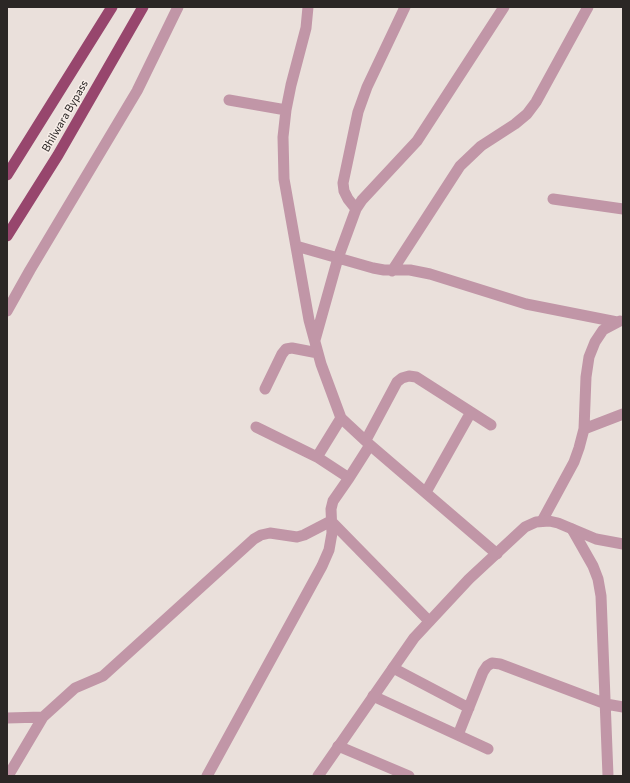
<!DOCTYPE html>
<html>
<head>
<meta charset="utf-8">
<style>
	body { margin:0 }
	#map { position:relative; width:630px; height:783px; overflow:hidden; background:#eae0db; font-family:Commissioner,sans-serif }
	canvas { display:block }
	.frame { position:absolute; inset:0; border:8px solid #2b2725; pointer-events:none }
</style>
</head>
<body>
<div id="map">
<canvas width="630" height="783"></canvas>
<div class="frame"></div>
</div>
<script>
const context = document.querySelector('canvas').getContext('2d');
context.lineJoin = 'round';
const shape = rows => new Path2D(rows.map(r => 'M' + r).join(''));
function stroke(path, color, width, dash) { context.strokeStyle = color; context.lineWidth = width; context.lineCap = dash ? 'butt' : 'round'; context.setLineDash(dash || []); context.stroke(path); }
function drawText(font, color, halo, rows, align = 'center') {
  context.font = font + ' Commissioner,sans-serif'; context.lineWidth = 3; context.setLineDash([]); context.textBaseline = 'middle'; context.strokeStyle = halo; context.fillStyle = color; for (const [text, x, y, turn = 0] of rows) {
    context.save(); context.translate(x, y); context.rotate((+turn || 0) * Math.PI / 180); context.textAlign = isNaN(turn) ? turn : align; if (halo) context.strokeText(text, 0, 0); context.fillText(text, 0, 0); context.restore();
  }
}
stroke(shape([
	[229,100,286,110],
	[553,199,623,209],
	[356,209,348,199,344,191,343,183,358,112,367,87,405,7],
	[296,246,373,268,384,270,410,270,430,274,526,304,617,322],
	[392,271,460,166,481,146,515,124,527,114,536,102,588,7],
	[315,340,338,258,356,209,362,200,417,141,504,7],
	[265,389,282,354,286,349,292,348,318,353],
	[341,418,370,445,497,554],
	[256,427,317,457],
	[584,429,623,414],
	[366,440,397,382,402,378,409,376,416,377,491,425],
	[349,478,370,445],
	[426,492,471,412],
	[542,521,574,462,579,448,584,429,586,377,589,357,595,342,603,330,620,321],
	[572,529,593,566,598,579,601,596,608,776],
	[393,668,469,708],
	[373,696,488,749],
	[7,718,43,717,75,688,103,676,254,539,261,535,270,533,297,537,304,535,331,521,429,621],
	[458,735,483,672,487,666,492,663,500,664,606,704,623,707],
	[338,746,409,776],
	[8,776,43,717],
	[207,776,322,566,329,550,332,533,331,509,333,501,349,478,317,457,341,418,321,364,309,320,284,179,283,137,286,110,291,85,306,28,308,7]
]), '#c196a7', 11);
stroke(shape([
	[7,311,30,270,137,91,178,7],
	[318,776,414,638,469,579,525,527,536,522,549,521,558,523,596,539,623,544]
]), '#c196a7', 11);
stroke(shape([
	[7,175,112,7],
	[7,236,58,155,143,7]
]), '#97466d', 11);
drawText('11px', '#2b2725', '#f7ede8', [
	["Bhilwara Bypass",65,116,-60]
]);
</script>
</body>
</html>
